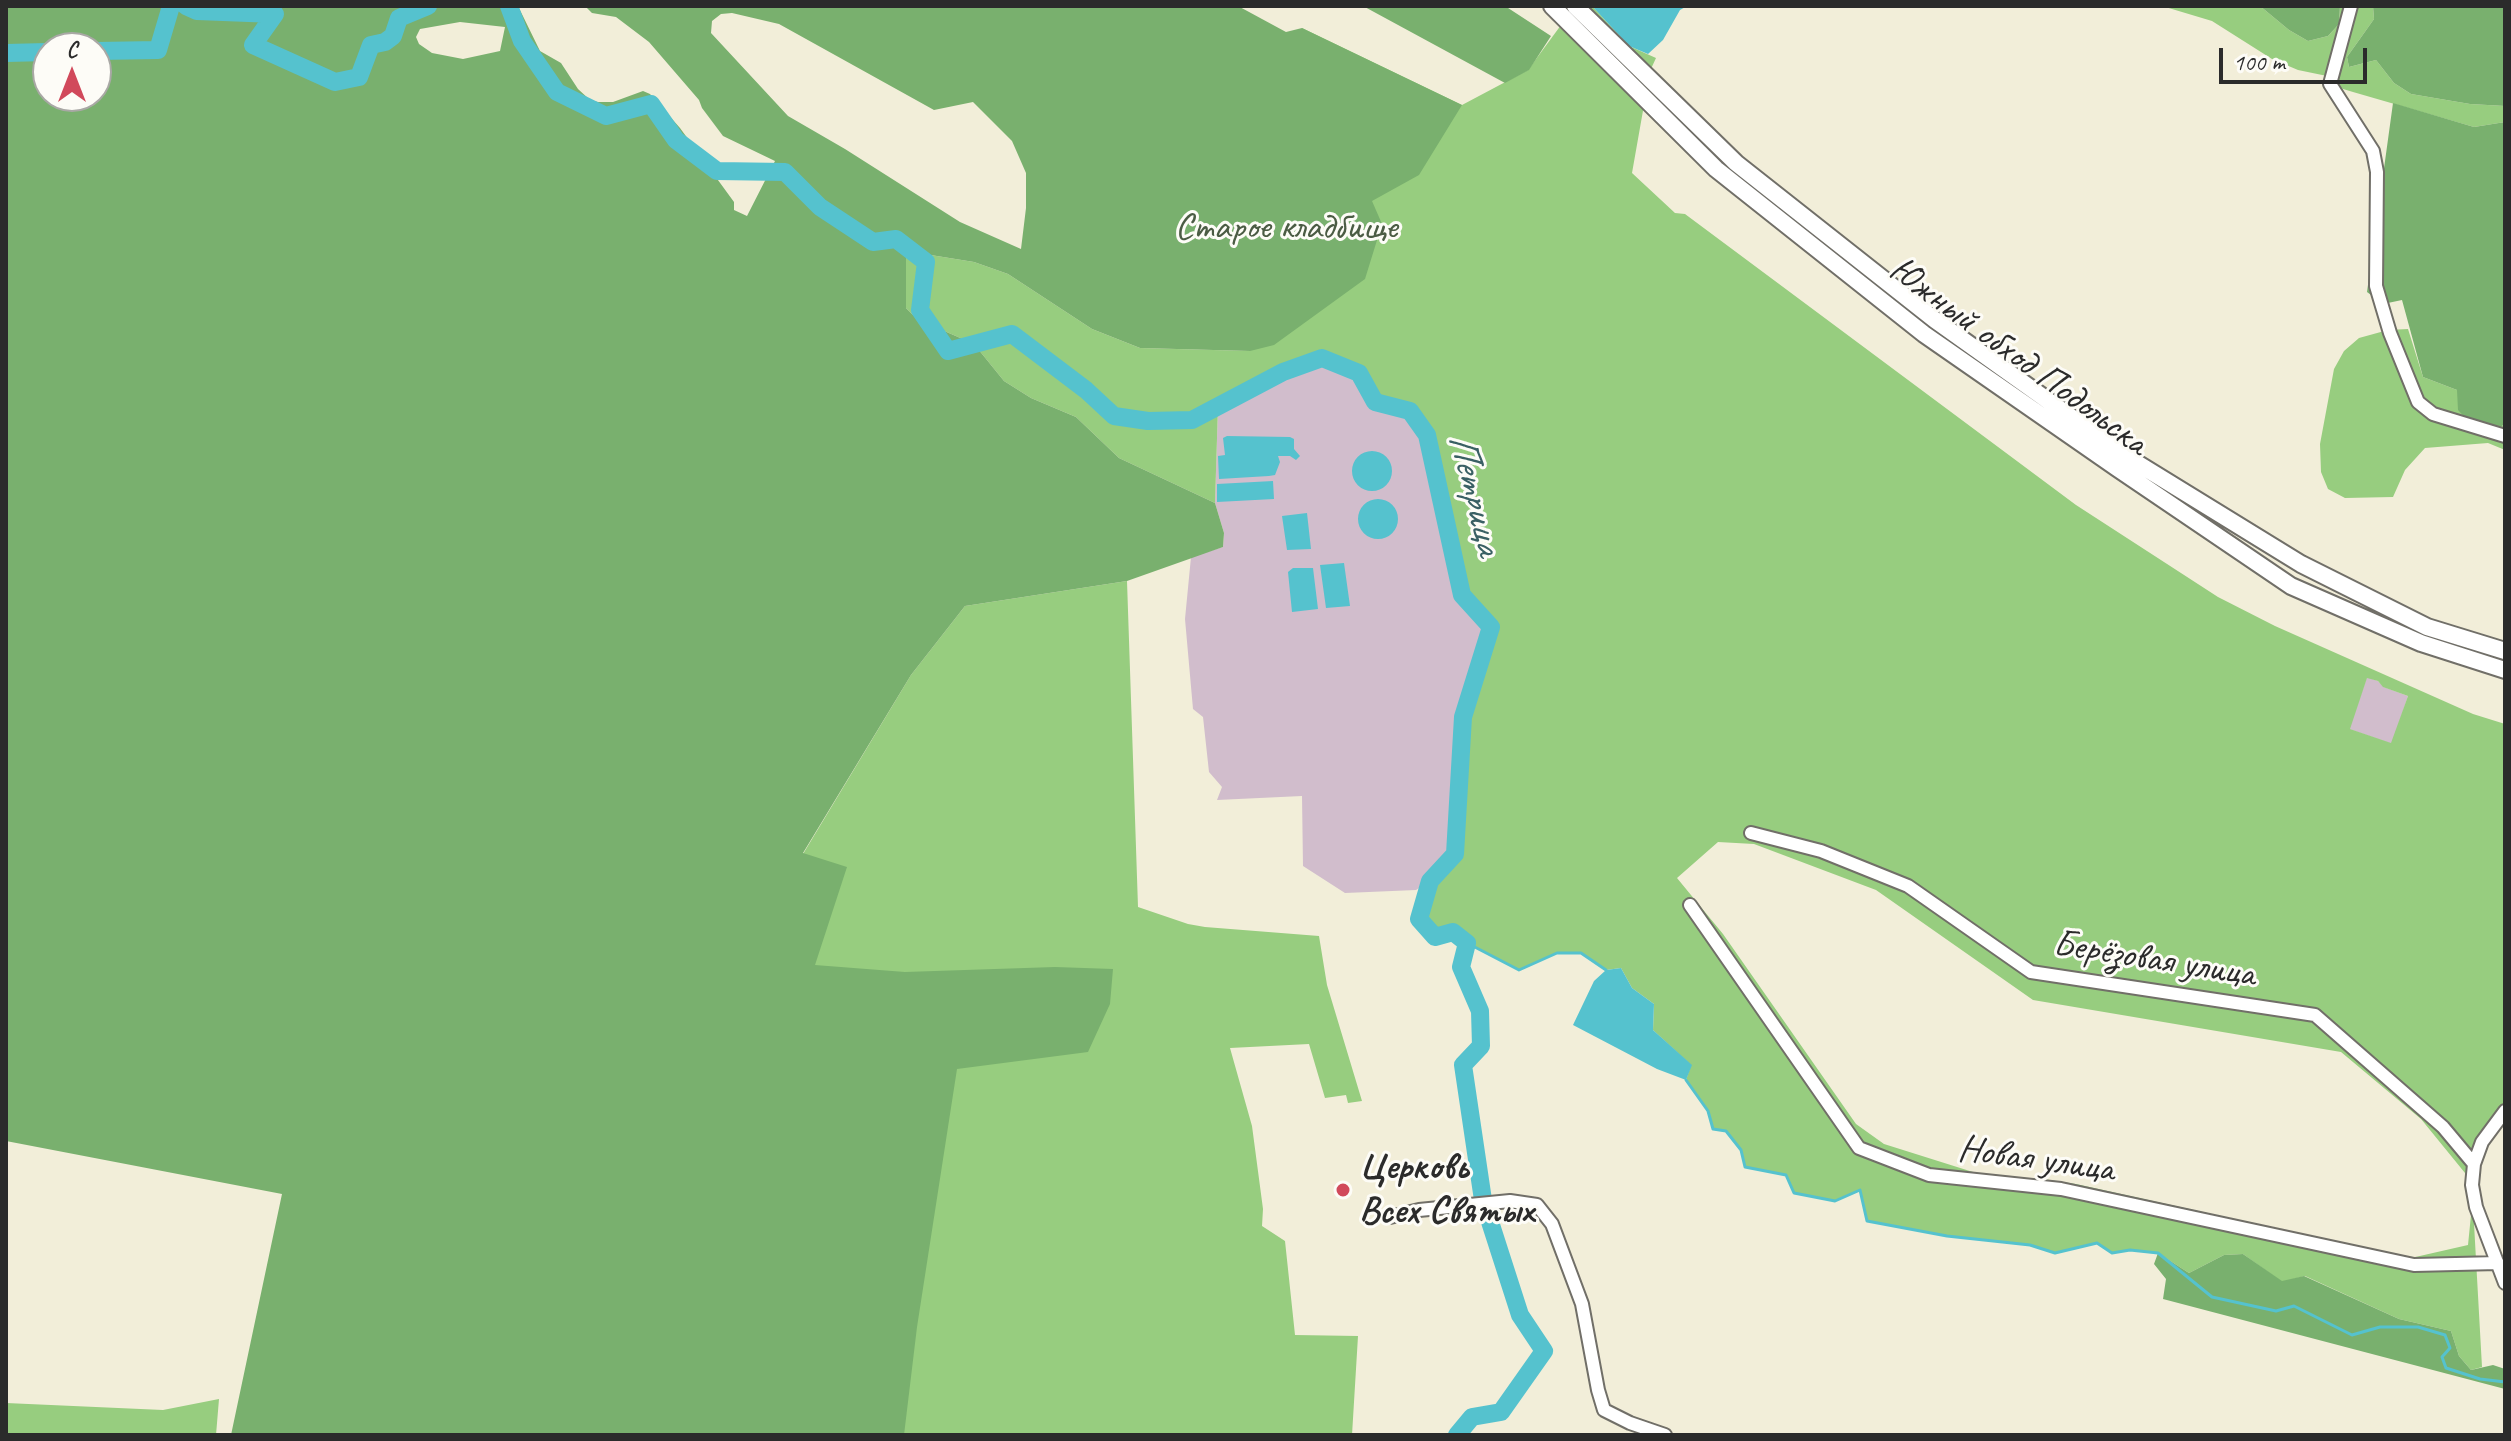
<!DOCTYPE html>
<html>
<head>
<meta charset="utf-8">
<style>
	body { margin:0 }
	#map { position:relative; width:2511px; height:1441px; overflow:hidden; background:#f2eed9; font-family:Caveat,sans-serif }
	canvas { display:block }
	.frame { position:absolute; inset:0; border:8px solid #2b2b2b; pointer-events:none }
	.north { position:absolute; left:32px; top:32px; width:80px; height:80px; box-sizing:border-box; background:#fdfcf7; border:2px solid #a9a8a5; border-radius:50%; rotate:0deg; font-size:22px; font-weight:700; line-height:32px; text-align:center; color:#2b2b2b }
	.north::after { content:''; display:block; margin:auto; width:28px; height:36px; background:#d1495b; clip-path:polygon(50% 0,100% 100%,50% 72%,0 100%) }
	.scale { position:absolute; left:2219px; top:48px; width:148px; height:36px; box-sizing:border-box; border:4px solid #2b2b2b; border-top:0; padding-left:10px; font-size:24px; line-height:28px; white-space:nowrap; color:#2b2b2b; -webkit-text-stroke:6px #fdfcf7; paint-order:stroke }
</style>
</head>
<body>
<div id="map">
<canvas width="2511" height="1441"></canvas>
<div class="frame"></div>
<div class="north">С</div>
<div class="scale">100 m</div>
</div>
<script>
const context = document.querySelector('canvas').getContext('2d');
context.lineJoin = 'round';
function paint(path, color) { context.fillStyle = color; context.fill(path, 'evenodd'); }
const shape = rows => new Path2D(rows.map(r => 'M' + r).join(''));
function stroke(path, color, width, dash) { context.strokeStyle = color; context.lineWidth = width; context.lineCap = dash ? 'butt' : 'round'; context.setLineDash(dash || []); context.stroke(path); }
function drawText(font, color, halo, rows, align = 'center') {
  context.font = font + ' Caveat,sans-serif'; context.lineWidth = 6; context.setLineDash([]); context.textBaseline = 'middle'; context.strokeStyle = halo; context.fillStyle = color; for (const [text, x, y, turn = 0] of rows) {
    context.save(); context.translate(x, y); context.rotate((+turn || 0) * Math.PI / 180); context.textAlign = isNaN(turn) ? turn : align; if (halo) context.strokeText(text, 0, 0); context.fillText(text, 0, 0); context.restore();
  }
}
paint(shape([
	[1322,358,1359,373,1375,402,1410,412,1427,435,1462,595,1491,627,1463,717,1455,854,1430,881,1416,890,1345,893,1303,866,1302,796,1217,800,1222,787,1209,772,1203,717,1193,709,1185,619,1191,557,1223,547,1224,533,1215,503,1218,406,1283,372],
	[2367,677,2378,681,2384,687,2408,696,2392,744,2349,729]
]), '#d1bdcc');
paint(shape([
	[1575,6,1592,6,1629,46,1656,58,1650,71,1632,173,1675,213,1685,214,2076,505,2218,597,2275,626,2473,714,2505,724,2505,1103,2470,1152,2482,1367,2471,1370,2459,1356,2451,1331,2399,1319,2305,1276,2282,1282,2243,1254,2224,1255,2189,1273,2158,1253,2130,1250,2112,1253,2097,1243,2055,1253,2030,1245,1947,1236,1867,1221,1860,1190,1835,1201,1794,1193,1786,1175,1745,1167,1741,1150,1726,1131,1713,1129,1708,1111,1686,1080,1691,1065,1653,1030,1654,1004,1632,988,1621,968,1606,970,1581,953,1557,953,1519,970,1467,943,1453,932,1435,937,1419,919,1430,881,1455,854,1463,717,1491,628,1462,595,1427,435,1410,412,1375,402,1359,373,1322,358,1283,372,1218,406,1215,503,1119,458,1076,417,1031,398,1004,381,974,344,917,319,906,308,906,251,974,262,1008,274,1092,329,1140,348,1250,351,1302,28,1462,105,1528,70],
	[2367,678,2378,681,2383,687,2408,696,2391,743,2350,729],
	[1718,842,1754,844,1876,890,2033,1000,2341,1052,2421,1119,2465,1173,2471,1215,2468,1245,2411,1258,2076,1184,2043,1179,2042,1186,1992,1178,1884,1144,1856,1124,1723,934,1677,878],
	[2162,6,2260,6,2289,30,2308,41,2328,36,2339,24,2340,6,2373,6,2374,19,2347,57,2349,67,2376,60,2394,83,2411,94,2470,104,2505,106,2505,122,2474,127,2353,92,2343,89,2327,76,2298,70,2272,59,2212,21],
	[2408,329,2423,377,2457,390,2502,426,2505,423,2505,450,2488,443,2425,448,2405,470,2393,497,2345,498,2328,489,2321,472,2320,444,2334,369,2344,351,2359,338,2388,330],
	[1127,581,1138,907,1188,924,1205,927,1319,936,1327,985,1362,1101,1348,1103,1346,1095,1325,1098,1309,1044,1230,1048,1252,1126,1263,1209,1262,1226,1285,1241,1295,1335,1358,1336,1352,1435,612,1435,803,854,911,675,965,606],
	[219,1399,216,1435,6,1435,6,1403,163,1410]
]), '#97cd7f');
paint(shape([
	[6,6,518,6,540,51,561,63,578,89,590,100,598,102,613,102,643,91,650,94,680,128,734,202,734,210,747,216,775,161,723,136,702,108,699,100,649,42,616,17,592,13,585,6,1238,6,1286,32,1302,28,1462,105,1419,175,1372,201,1382,224,1365,279,1274,345,1250,351,1140,348,1092,329,1008,274,974,262,906,251,906,308,917,319,974,344,1004,381,1031,398,1076,417,1119,458,1215,503,1224,533,1223,547,1127,581,965,606,911,675,803,853,847,867,815,965,905,972,1055,967,1113,969,1110,1004,1088,1052,957,1069,917,1327,904,1435,231,1435,282,1194,6,1141],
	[732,13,779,24,934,110,973,102,1012,141,1026,173,1026,208,1021,249,960,222,845,149,788,116,711,33,712,21,721,14],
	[460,22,505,27,500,51,463,59,432,53,419,44,416,37,420,29],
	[96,48,96,96,48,96,48,48],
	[1363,6,1505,6,1551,36,1529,70,1505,83],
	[2260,6,2340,6,2339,24,2328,36,2308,41,2289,30],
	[2373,6,2505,6,2505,106,2470,104,2411,94,2394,83,2376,60,2349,67,2347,57,2374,19],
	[2393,103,2474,127,2505,122,2505,423,2502,426,2472,425,2458,410,2457,390,2423,377,2402,300,2383,304,2367,292],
	[2158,1253,2189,1273,2224,1255,2243,1254,2282,1281,2304,1276,2399,1319,2451,1331,2459,1356,2471,1370,2493,1365,2505,1369,2505,1389,2163,1299,2166,1279,2154,1264]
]), '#79b06e');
paint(shape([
	[1592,6,1687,6,1680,10,1663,40,1648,54,1629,46],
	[1227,436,1290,437,1294,439,1294,449,1300,456,1296,460,1290,456,1278,456,1280,462,1275,475,1269,476,1219,479,1218,456,1225,455,1223,438],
	'1352 471a20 20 0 1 1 40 0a20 20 0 1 1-40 0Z',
	[1273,481,1274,499,1217,502,1217,484],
	'1358 519a20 20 0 1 1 40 0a20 20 0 1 1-40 0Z',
	[1307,513,1311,549,1287,550,1282,516],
	[1344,563,1350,606,1326,608,1320,565],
	[1293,568,1313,568,1318,609,1292,612,1288,572],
	[1621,968,1632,988,1654,1004,1653,1030,1692,1065,1686,1080,1657,1069,1573,1025,1594,981,1606,970]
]), '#55c2ce');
stroke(shape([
	[1467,943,1519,970,1557,953,1581,953,1606,970],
	[1686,1080,1708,1111,1713,1129,1726,1131,1741,1150,1745,1167,1786,1175,1794,1193,1835,1201,1860,1190,1867,1221,1947,1236,2030,1245,2055,1253,2097,1243,2112,1253,2130,1250,2158,1253,2212,1297,2276,1311,2294,1306,2352,1335,2380,1327,2418,1327,2445,1335,2450,1348,2442,1357,2446,1368,2480,1379,2505,1382]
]), '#55c2ce', 3);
stroke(shape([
	[186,6,197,11,275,14,253,45,335,82,359,77,371,45,385,42,393,36,399,18,428,6],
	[509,6,522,41,557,92,606,116,651,104,676,140,717,171,785,172,820,207,873,242,896,239,926,262,920,310,948,351,1012,334,1086,390,1114,416,1148,421,1192,420,1283,372,1322,358,1359,373,1375,402,1410,411,1427,435,1462,595,1491,627,1463,717,1455,854,1430,881,1419,919,1435,937,1453,932,1467,943,1461,967,1480,1011,1481,1046,1463,1065,1483,1200,1520,1315,1544,1351,1501,1412,1472,1417,1457,1435],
	[96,51,158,50,171,6],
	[6,53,48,52]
]), '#55c2ce', 18);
const minor = shape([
	[2351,6,2330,84,2373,151,2377,172,2376,286,2390,333,2418,402,2433,414,2505,436],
	[1751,833,1821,851,1908,886,2031,972,2315,1015,2443,1127,2474,1164],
	[1690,905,1859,1148,1929,1175,2061,1189,2414,1265,2498,1263],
	[2505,1111,2482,1142,2474,1164,2472,1185,2476,1207,2505,1283],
	[1390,1217,1419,1210,1510,1201,1537,1205,1552,1224,1582,1304,1598,1390,1604,1410,1630,1423,1665,1435]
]);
const major = shape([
	[1552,6,1716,169,1924,334,2117,468,2291,586,2421,643,2505,670],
	[1575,6,1736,163,1935,320,2127,457,2301,564,2427,627,2505,651]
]);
stroke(minor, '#716f68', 16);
stroke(major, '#716f68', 20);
stroke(minor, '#fff', 12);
stroke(major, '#fff', 16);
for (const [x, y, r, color] of [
	[1343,1190,8,"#d1495b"]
]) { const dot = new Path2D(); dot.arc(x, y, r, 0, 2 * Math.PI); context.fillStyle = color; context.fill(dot); stroke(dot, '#fdfcf7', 3); }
drawText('38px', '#4b5c44', '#fdfcf7', [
	["Старое кладбище",1286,228]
]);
drawText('38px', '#2b2b2b', '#fdfcf7', [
	["Южный обход Подольска",2018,357,36],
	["Берёзовая улица",2154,960,9],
	["Новая улица",2036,1160,8]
]);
drawText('bold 38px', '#2b2b2b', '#fdfcf7', [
	["Церковь",1359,1168],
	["Всех Святых",1359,1212]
], 'left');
drawText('italic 40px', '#3a6064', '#fdfcf7', [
	["Петрица",1474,494,76]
]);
</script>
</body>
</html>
